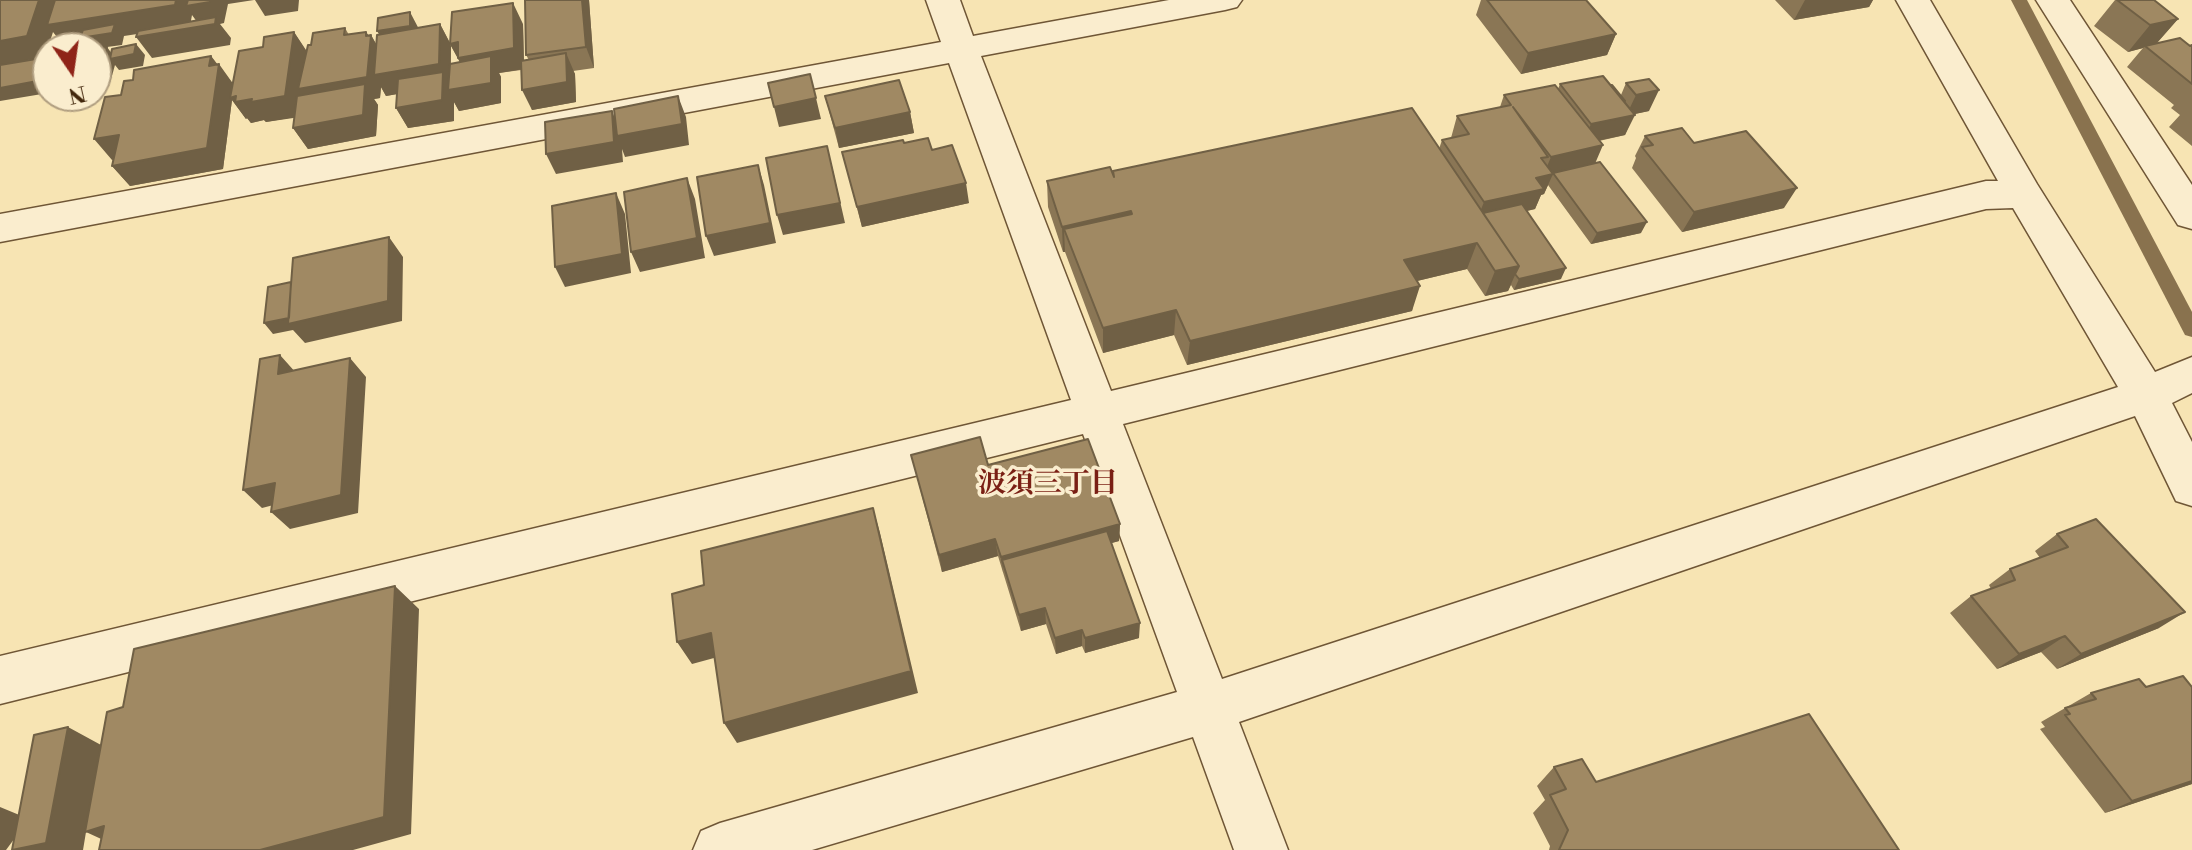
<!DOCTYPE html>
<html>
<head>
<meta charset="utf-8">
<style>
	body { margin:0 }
	#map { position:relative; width:2192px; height:850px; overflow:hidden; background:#f7e4b3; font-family:"Libre Bodoni",serif }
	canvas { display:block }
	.north { position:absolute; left:32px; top:32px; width:80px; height:80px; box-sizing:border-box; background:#faedce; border:2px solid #b09e80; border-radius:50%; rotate:167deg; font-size:22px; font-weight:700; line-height:32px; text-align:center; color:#42270c }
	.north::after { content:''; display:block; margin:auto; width:28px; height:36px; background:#8f2418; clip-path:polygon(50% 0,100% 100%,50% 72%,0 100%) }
</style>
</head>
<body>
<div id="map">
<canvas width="2192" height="850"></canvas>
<div class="north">N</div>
</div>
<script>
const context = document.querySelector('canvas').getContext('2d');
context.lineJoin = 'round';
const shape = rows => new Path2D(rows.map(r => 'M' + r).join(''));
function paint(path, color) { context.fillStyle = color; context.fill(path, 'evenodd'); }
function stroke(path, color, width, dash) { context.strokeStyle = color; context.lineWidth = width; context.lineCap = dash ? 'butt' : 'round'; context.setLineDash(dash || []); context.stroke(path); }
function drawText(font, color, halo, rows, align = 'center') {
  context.font = font + ' "Libre Bodoni","Noto Serif JP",serif'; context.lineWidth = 7; context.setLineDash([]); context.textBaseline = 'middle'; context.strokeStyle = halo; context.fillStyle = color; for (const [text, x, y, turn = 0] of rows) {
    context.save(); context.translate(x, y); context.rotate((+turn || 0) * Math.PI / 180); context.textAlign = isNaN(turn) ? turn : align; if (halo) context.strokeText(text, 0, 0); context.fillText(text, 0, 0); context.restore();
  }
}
paint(shape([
	[2011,0,2027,0,2192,312,2192,337,2185,335,2011,0]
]), '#89724e');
const minor = shape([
	[926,0,960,0,973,36,1169,0,1242,0,1237,7,1225,10,981,56,1111,391,1986,181,1998,181,1896,0,1930,0,2037,184,2155,372,2192,357,2192,393,2172,403,2192,442,2192,506,2176,501,2135,416,1239,722,1288,850,1234,850,1193,737,812,850,693,850,701,831,720,823,1177,692,1083,434,0,704,0,656,1071,400,949,63,0,242,0,214,941,42,926,0],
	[2013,208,2118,387,1222,679,1123,424,1986,209,2013,208],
	[2036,0,2070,0,2192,185,2192,229,2178,225,2036,0]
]);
stroke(minor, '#6f5636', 3);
paint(minor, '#faedce');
paint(shape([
	[525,0,589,0,594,68,573,71,575,74,576,102,532,110,521,70,499,73,501,77,501,103,459,111,454,102,454,121,408,128,396,108,397,94,386,96,381,87,380,98,374,99,378,105,376,136,308,149,293,128,295,117,266,122,264,120,251,123,247,118,246,119,232,100,223,169,130,186,112,166,121,95,133,80,211,56,233,84,263,47,294,32,306,51,311,45,345,28,349,35,366,32,369,36,371,35,376,44,419,28,440,24,451,45,451,64,460,62,450,44,523,24,524,60,529,60,526,55],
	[1481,0,1586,0,1616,34,1607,55,1521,74,1476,15],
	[1775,0,1873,0,1869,7,1794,20],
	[2115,0,2154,0,2178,19,2157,43,2192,45,2192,146,2169,127,2180,115,2171,108,2174,105,2127,67,2143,48,2128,52,2094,26],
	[1626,83,1649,111,1634,114,1625,135,1599,141,1595,163,1641,233,1591,244,1548,185,1544,194,1541,195,1535,209,1527,211,1561,279,1514,290,1511,285,1508,291,1485,296,1467,269,1417,281,1412,311,1187,365,1174,335,1103,353,1065,252,1063,252,1048,207,1047,181,1439,149,1442,140,1451,138,1457,116,1500,107,1504,95,1558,89,1560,84,1621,95],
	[825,96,910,112,914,133,839,148],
	[1645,136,1694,143,1784,208,1682,232,1632,168,1636,158,1635,156],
	[932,150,969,203,862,227,842,152],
	[911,455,988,465,1120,524,1119,541,1111,543,1139,638,1085,653,1082,646,1056,654,1046,624,1021,631,998,556,942,572],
	[2057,534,2159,628,2057,669,2041,652,1997,669,1950,613,1971,596,1991,589,1989,585,2010,569,2040,558,2035,551],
	[2146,687,2192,687,2192,784,2105,813,2040,729,2045,727,2041,722,2091,693],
	[1554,767,1596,782,1899,850,1549,850,1550,846,1533,813,1545,800,1537,786]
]), '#8a7655');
paint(shape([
	[39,0,254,0,228,4,224,23,220,24,231,38,230,45,152,58,136,37,200,26,192,15,190,26,124,36,122,45,107,47,115,58,136,44,145,55,143,66,119,70,115,65,110,83,96,86,96,48,88,48,84,43,64,46,53,32,45,57,0,65,0,41],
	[255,0,299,0,298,11,265,16],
	[582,0,589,0,594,68,586,47],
	[1805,0,1873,0,1869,7,1794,20],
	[513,3,523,24,524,69,499,73,501,77,501,103,459,111,454,102,454,121,408,128,396,108,443,86,386,96,381,87,380,98,374,99,378,105,376,136,308,149,293,128,300,117,266,122,264,120,251,123,247,118,246,119,232,100,223,169,130,186,112,166,209,66,211,56,219,67,219,64,234,85,294,32,308,53,366,36,366,32,371,39,371,35,383,56,440,24,451,45,450,85,469,79,450,44],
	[410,12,421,33,390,52,377,31],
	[2178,19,2155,45,2145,46,2143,48,2128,52,2150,25],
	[1616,34,1607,55,1521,74,1528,53],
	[566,53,575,74,576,102,532,110,522,90],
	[48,79,48,93,0,101,0,88],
	[1659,90,1649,111,1626,116,1636,95],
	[678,96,686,117,689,145,625,157,622,149,623,162,556,174,546,154,612,111,620,131],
	[816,98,821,119,779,127,774,107],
	[910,112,914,133,839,148,835,128],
	[1635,115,1625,135,1582,144,1591,124],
	[119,135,137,155,112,160,94,139],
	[1603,145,1594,166,1553,174,1544,194,1541,195,1535,209,1481,221,1478,217,1484,202,1536,178,1543,176,1551,157],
	[758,165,764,185,776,243,714,256,706,236],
	[832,166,845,223,783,235,777,215],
	[687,178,695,199,705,258,640,272,631,252],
	[966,183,969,203,862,227,857,207],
	[1797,188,1784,208,1682,232,1694,212],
	[616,193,625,214,631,273,565,287,555,267],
	[1131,211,1130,237,1064,229,1065,252,1063,252,1062,227],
	[1647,222,1641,233,1591,244,1597,233],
	[389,237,403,257,402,321,305,343,293,330,273,334,264,323],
	[1477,243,1467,269,1396,286,1404,260],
	[1519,266,1508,291,1485,296,1495,271],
	[1566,268,1561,279,1514,290,1519,279],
	[1420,286,1412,311,1187,365,1190,341],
	[1176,310,1174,335,1103,353,1103,328],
	[280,355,297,374,278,374],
	[350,358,366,377,358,513,290,529,271,512],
	[275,483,293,500,262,508,243,490],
	[873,508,880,533,918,693,737,743,724,723],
	[1120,524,1119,541,1006,573,1002,560,1003,573,1001,557],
	[995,539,998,556,942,572,939,555],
	[395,586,419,609,411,834,353,850,260,850],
	[1045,608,1046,624,1021,631,1019,615],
	[2185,612,2159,628,2057,669,2081,654],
	[1140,623,1139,638,1085,653,1085,638],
	[1082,630,1082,646,1056,654,1055,638],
	[711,633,725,655,692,664,677,642],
	[2065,636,2041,652,1997,669,2019,654],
	[68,727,101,745,104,826,123,849,86,832,83,850,16,850],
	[2192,781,2192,784,2105,813,2132,801],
	[0,807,29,819,6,850,0,850]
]), '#706045');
const building = shape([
	[0,0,39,0,27,36,0,41,0,0],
	[55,0,176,0,175,5,47,25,55,0],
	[188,0,210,0,210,2,186,6,188,0],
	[525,0,582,0,586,47,526,55,525,0],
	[1487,0,1586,0,1616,34,1528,53,1487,0],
	[2117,0,2154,0,2178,19,2150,25,2117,0],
	[513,3,514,48,458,58,458,42,450,44,452,12,513,3],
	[410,12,410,26,377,31,378,18,410,12],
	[216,17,215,24,136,37,138,31,216,17],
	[115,24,112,33,80,38,83,30,115,24],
	[440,24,439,64,374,75,377,35,440,24],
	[345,28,344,35,366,32,366,36,371,35,367,77,298,89,308,45,311,45,313,33,345,28],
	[294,32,285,96,251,102,252,99,235,102,236,96,230,98,239,51,263,47,264,37,294,32],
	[2180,38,2190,46,2192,45,2192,84,2145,46,2180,38],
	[136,44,134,54,110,59,112,49,136,44],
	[107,47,101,72,96,72,96,49,107,47],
	[566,53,567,82,522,90,521,61,566,53],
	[211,56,209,66,219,64,207,148,112,166,119,135,94,139,105,97,121,95,124,81,133,80,134,70,211,56],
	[491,56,491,83,448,90,450,64,491,56],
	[48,57,48,79,0,88,0,65,48,57],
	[443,72,442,100,396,108,398,79,443,72],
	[810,74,816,98,774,107,768,83,810,74],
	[1603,76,1635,115,1591,124,1560,84,1603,76],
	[1649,79,1659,90,1636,95,1626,83,1649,79],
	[899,80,910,112,835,128,825,96,899,80],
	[365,84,363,115,293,128,297,96,365,84],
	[1555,85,1603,145,1551,157,1513,107,1548,157,1541,158,1553,174,1536,178,1544,189,1484,202,1442,140,1469,134,1457,116,1511,105,1504,95,1555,85],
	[1611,85,1612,85,1625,101,1624,101,1611,85],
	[678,96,682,124,617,136,614,109,678,96],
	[1412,108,1519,266,1495,271,1477,243,1404,260,1420,286,1190,341,1176,310,1103,328,1064,229,1132,214,1131,211,1062,227,1047,181,1110,167,1114,177,1113,171,1412,108],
	[612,111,614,142,546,154,545,122,612,111],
	[1682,128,1694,143,1746,131,1797,188,1694,212,1642,147,1653,145,1645,136,1682,128],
	[928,138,932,150,952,145,966,183,857,207,842,152,903,140,904,143,928,138],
	[827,146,840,203,777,215,766,158,827,146],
	[1600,162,1647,222,1597,233,1553,173,1600,162],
	[758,165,770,223,706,236,697,177,758,165],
	[687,178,697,238,631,252,624,192,687,178],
	[616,193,622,254,555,267,552,206,616,193],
	[1522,204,1566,268,1519,279,1515,274,1519,266,1483,213,1522,204],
	[389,237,388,301,288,324,293,258,389,237],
	[291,282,289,318,264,323,268,287,291,282],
	[280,355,278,374,350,358,341,495,271,512,275,483,243,490,260,359,280,355],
	[980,437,988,465,1088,439,1120,524,1001,557,995,539,939,555,911,455,980,437],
	[873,508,911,671,724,723,711,633,677,642,672,594,704,585,701,551,873,508],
	[2096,519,2185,612,2081,654,2065,636,2019,654,1971,596,2015,580,2010,569,2068,547,2057,534,2096,519],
	[1107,531,1140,623,1085,638,1082,630,1055,638,1045,608,1019,615,1002,560,1107,531],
	[395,586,384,817,260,850,99,850,104,826,85,832,107,712,123,707,134,649,395,586],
	[2183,676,2192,687,2192,781,2132,801,2065,715,2070,714,2065,708,2096,699,2091,693,2139,679,2146,687,2183,676],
	[1809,714,1899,850,1559,850,1568,830,1550,795,1566,789,1554,767,1582,759,1596,782,1809,714],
	[68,727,46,843,12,850,34,735,68,727]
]);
paint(building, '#a08963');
stroke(building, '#706045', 2);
drawText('bold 28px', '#7a1f14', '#faedce', [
	["波須三丁目",1048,485]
]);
</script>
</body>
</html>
